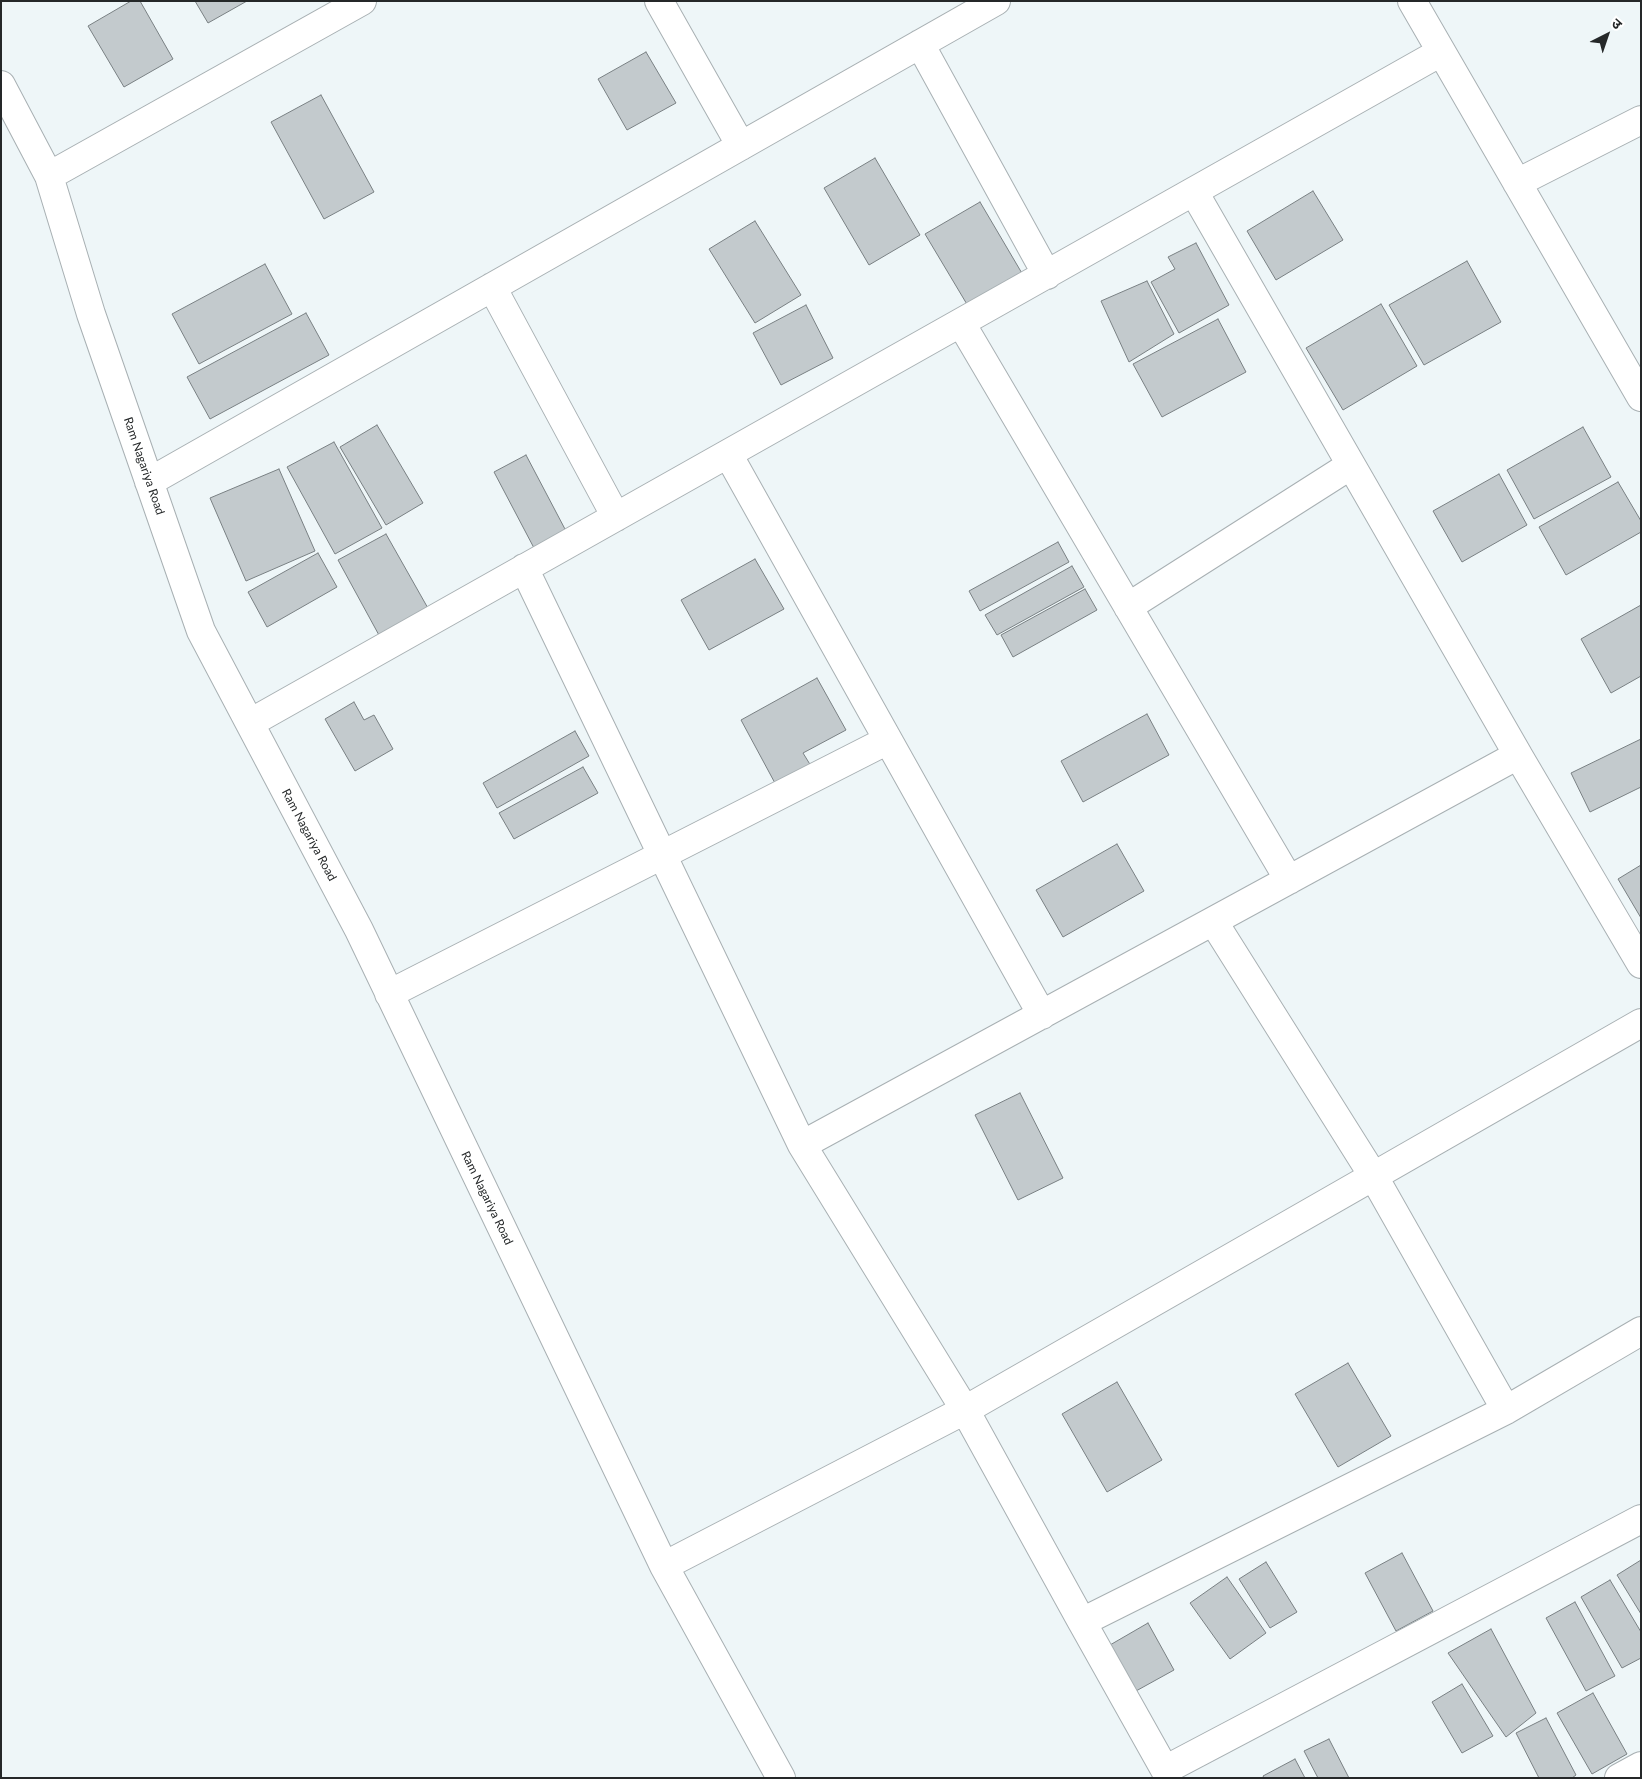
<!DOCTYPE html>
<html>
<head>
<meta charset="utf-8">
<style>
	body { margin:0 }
	#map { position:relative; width:1642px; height:1779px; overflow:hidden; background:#eef6f8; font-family:Lato,"Noto Sans Devanagari",sans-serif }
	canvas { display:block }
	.frame { position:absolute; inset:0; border:2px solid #252829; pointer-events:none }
	.north { position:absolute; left:1582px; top:10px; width:50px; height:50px; -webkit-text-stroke:4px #fff; paint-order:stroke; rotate:41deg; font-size:14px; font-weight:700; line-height:20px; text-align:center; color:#252829 }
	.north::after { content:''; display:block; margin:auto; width:18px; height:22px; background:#252829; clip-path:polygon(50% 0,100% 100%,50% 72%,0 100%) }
</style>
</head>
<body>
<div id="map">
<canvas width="1642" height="1779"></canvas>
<div class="frame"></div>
<div class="north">उ</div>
</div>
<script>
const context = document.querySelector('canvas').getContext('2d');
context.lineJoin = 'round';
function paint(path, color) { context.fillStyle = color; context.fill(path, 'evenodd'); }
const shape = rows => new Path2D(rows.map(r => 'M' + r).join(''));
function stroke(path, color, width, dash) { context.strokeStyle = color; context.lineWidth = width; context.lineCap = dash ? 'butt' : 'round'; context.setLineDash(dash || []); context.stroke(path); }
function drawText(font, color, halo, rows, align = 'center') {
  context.font = font + ' Lato,sans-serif'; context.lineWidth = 4; context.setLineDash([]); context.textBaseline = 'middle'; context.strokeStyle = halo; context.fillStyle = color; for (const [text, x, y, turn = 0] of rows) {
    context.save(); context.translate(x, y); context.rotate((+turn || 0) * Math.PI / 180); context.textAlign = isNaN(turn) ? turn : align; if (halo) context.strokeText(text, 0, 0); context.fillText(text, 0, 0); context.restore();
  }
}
const building = shape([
	[131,1,140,1,173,59,124,87,88,26,131,1],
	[195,1,247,1,208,23,195,1],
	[646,52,676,103,627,130,598,79,646,52],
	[321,95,374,192,324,219,271,122,321,95],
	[875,158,920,235,869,265,824,188,875,158],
	[1313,191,1343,240,1276,280,1247,231,1313,191],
	[980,202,1023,275,968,306,925,234,980,202],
	[755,221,801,295,755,323,709,249,755,221],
	[1196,243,1229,305,1179,333,1151,282,1175,269,1168,257,1196,243],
	[1467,261,1501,322,1424,365,1389,305,1467,261],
	[265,264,292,314,199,364,172,314,265,264],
	[1147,281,1174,334,1129,362,1101,301,1147,281],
	[1381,304,1417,366,1343,410,1306,348,1381,304],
	[806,305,833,358,781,385,753,333,806,305],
	[306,313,329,355,210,419,187,377,306,313],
	[1218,319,1246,372,1162,417,1133,364,1218,319],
	[377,425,423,503,386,525,340,447,377,425],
	[1583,427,1611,477,1534,519,1507,470,1583,427],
	[334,442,382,528,335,554,287,467,334,442],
	[526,455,566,531,534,548,494,472,526,455],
	[279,469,315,551,246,581,210,498,279,469],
	[1499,474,1527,525,1462,562,1433,511,1499,474],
	[1618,482,1641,521,1641,532,1566,575,1539,527,1618,482],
	[386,534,429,610,380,637,338,560,386,534],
	[1058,542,1069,562,980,611,969,591,1058,542],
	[318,553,337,587,267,627,248,592,318,553],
	[755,559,784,609,709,650,681,600,755,559],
	[1072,566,1084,587,997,635,985,615,1072,566],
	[1085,589,1097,610,1013,657,1001,635,1085,589],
	[1641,605,1641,676,1611,693,1581,639,1641,605],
	[817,678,846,730,803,753,811,766,776,785,741,720,817,678],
	[354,702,364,720,374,715,393,749,355,771,325,719,354,702],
	[1147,714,1169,755,1083,802,1061,761,1147,714],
	[575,731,589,756,497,808,483,783,575,731],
	[1641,739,1641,787,1590,812,1571,773,1641,739],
	[583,767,598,793,514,839,499,813,583,767],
	[1117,844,1144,891,1063,937,1036,890,1117,844],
	[1641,865,1641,918,1618,879,1641,865],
	[1020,1093,1063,1178,1018,1200,975,1115,1020,1093],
	[1348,1363,1391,1436,1338,1467,1295,1394,1348,1363],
	[1117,1382,1162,1460,1107,1492,1062,1414,1117,1382],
	[1402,1553,1433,1611,1396,1631,1365,1573,1402,1553],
	[1641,1560,1641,1614,1617,1575,1641,1560],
	[1266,1562,1297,1612,1270,1628,1239,1579,1266,1562],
	[1227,1577,1266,1633,1230,1659,1190,1603,1227,1577],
	[1610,1580,1641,1632,1641,1658,1622,1668,1581,1597,1610,1580],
	[1575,1602,1615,1676,1586,1691,1546,1618,1575,1602],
	[1148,1623,1174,1670,1136,1691,1110,1645,1148,1623],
	[1491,1629,1536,1713,1506,1737,1448,1653,1491,1629],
	[1462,1684,1493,1736,1462,1753,1432,1702,1462,1684],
	[1593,1693,1627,1754,1592,1774,1557,1713,1593,1693],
	[1546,1718,1576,1775,1572,1778,1539,1778,1516,1733,1546,1718],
	[1329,1739,1349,1778,1318,1778,1304,1751,1329,1739],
	[1295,1759,1305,1778,1264,1778,1263,1776,1295,1759]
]);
paint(building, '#c3cacd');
stroke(building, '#798083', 1);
const minor = shape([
	[659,1,741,146],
	[1412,1,1641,397],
	[920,44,1047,275],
	[1,85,49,176,91,314,201,631,359,930,664,1566,781,1778],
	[49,176,362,1],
	[1517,183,1641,120],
	[492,287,616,517],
	[961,323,1289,880],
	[728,454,1042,1015],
	[149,482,996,1],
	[524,568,802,1145,1518,755,1194,192],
	[1128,607,1351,465],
	[250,723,1441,52],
	[1518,755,1641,964],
	[1213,921,1374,1177,1506,1410],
	[389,994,888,740],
	[802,1145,965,1410,1082,1622],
	[1641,1331,1506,1410,1082,1622,1165,1770,1641,1519],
	[664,1566,965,1410,1641,1023],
	[1619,1778,1641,1766]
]);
stroke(minor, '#a8b0b3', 30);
stroke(minor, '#fff', 28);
drawText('12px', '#252829', '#fff', [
	["Ram Nagariya Road",144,466,71],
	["Ram Nagariya Road",309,835,62],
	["Ram Nagariya Road",487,1198,64]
]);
</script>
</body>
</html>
